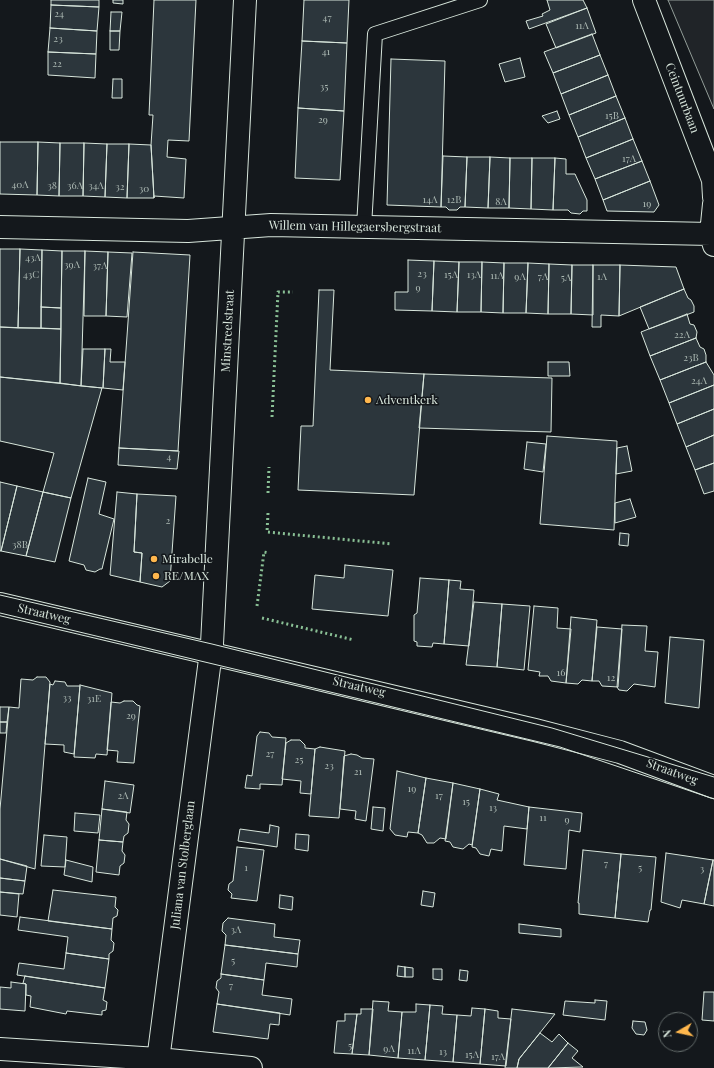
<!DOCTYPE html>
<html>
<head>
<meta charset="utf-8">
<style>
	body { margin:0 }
	#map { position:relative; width:714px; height:1068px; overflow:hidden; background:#14181c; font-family:"Playfair Display",serif }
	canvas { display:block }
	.north { position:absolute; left:658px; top:1012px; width:40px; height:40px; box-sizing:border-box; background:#14181c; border:1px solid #626a69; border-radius:50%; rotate:261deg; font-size:11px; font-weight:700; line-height:16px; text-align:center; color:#d8e6dc }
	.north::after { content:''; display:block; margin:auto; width:14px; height:18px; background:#ffb74d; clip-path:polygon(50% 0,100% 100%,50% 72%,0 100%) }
</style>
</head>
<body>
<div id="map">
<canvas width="714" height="1068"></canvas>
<div class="north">N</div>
</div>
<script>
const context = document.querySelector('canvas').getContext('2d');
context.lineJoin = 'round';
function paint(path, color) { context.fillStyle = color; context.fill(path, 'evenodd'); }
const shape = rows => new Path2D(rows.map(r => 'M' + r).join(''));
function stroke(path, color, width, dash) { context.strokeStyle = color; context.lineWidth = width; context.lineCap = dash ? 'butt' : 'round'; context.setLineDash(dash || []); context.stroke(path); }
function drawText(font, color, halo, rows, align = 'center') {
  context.font = font + ' "Playfair Display",serif'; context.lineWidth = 3; context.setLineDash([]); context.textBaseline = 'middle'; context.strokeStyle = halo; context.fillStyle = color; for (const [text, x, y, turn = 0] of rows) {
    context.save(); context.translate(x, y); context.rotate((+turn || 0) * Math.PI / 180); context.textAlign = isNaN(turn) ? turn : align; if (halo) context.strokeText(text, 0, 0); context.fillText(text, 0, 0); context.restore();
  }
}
const green = shape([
	[668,0,714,0,714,109,668,0]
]);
paint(green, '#202428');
stroke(green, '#939e99', 1);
const building = shape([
	[51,0,99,0,99,7,51,5,51,0],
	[113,0,123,0,123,4,113,3,113,0],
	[154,0,196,0,189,141,168,140,167,157,186,159,184,198,154,196,154,198,151,145,153,115,149,115,154,0],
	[304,0,349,0,347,43,302,41,304,0],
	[547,0,583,0,587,8,529,29,526,21,543,16,542,14,550,10,547,0],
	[51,5,99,7,97,31,50,28,51,5],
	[587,8,596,33,556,48,546,24,587,8],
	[111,12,122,12,120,31,110,31,111,12],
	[50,28,97,31,96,54,48,52,50,28],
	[110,31,120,31,119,50,110,50,110,31],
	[592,34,600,55,553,73,544,52,592,34],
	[302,41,347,43,344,111,298,108,302,41],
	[48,52,96,54,95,78,48,75,48,52],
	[600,55,608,75,561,94,553,73,600,55],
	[520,58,525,77,505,82,499,64,520,58],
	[391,59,445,61,441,207,387,205,391,59],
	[608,75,616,96,569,115,561,94,608,75],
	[113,79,122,79,122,98,112,98,113,79],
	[616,96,625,118,578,137,569,115,616,96],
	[298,108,344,111,340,180,295,178,298,108],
	[557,111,560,119,548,123,542,116,557,111],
	[625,118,633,139,586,158,578,137,625,118],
	[633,139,642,161,595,179,586,158,633,139],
	[0,142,38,142,37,195,0,194,0,142],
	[38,142,60,143,59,196,37,195,38,142],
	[60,143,84,143,83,196,59,196,60,143],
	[84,143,107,144,105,197,83,196,84,143],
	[107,144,129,144,127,198,105,197,107,144],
	[129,144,151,145,154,198,127,198,129,144],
	[443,156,467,157,465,207,460,207,457,210,449,210,446,207,441,207,443,156],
	[467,157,490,157,488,208,465,207,467,157],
	[490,157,510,158,509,208,488,208,490,157],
	[510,158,532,158,531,209,509,208,510,158],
	[532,158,555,158,553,210,531,209,532,158],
	[555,158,566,159,566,174,575,174,587,200,587,211,583,211,580,214,571,213,568,210,553,210,555,158],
	[642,161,650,181,603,200,595,179,642,161],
	[650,181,659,205,654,212,607,211,603,200,650,181],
	[0,249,20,249,18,328,0,327,0,249],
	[20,249,42,250,41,328,18,328,20,249],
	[42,250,62,251,61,308,41,307,42,250],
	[62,251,85,251,81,386,60,383,62,251],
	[85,251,108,252,106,316,84,316,85,251],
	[108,252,132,253,127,317,106,316,108,252],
	[133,252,190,255,178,451,119,448,133,252],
	[408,260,434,261,432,311,395,310,395,292,408,292,408,260],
	[434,261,459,262,457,312,432,311,434,261],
	[459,262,482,262,481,312,457,312,459,262],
	[482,262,504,263,503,313,481,312,482,262],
	[504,263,528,263,526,313,503,313,504,263],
	[528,263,549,264,548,314,526,313,528,263],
	[549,264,572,265,571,314,548,314,549,264],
	[572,265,593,265,593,315,571,314,572,265],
	[593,265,620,265,619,316,601,315,601,327,592,327,593,265],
	[620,265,676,267,684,289,619,316,620,265],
	[684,289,688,298,691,300,694,306,694,312,649,329,640,307,684,289],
	[319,290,334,290,330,370,424,374,414,495,298,490,301,426,313,426,319,290],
	[41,307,61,308,61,329,41,328,41,307],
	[687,314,690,324,694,325,697,332,696,338,650,356,641,332,687,314],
	[0,327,61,329,60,383,0,377,0,327],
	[696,338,700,347,704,349,706,355,706,362,660,380,650,356,696,338],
	[83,349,105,349,103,388,81,386,83,349],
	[105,349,111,349,110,362,125,362,123,390,103,388,105,349],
	[548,362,569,362,570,376,548,376,548,362],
	[706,362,714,375,714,385,669,403,660,380,706,362],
	[424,374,552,378,551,432,419,428,424,374],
	[0,377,102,388,71,498,43,492,54,453,0,441,0,377],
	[714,385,714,409,677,424,669,403,714,385],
	[714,409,714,435,686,447,677,424,714,409],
	[714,435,714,463,695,470,686,447,714,435],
	[547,436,617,441,614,530,540,524,547,436],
	[527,442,546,444,543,472,524,469,527,442],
	[627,446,632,471,616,474,617,448,627,446],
	[119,448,179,451,177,469,118,465,119,448],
	[714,463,714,491,704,494,695,470,714,463],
	[88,478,106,482,99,514,114,519,102,569,100,569,95,572,86,570,84,565,69,561,88,478],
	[0,482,17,486,1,551,0,551,0,482],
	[17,486,43,492,26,556,1,551,17,486],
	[43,492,71,498,55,562,26,556,43,492],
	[117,492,137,494,134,552,142,553,140,582,110,575,117,492],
	[137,494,176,496,170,581,162,587,140,582,142,553,134,552,137,494],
	[630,499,636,517,615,523,615,503,630,499],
	[620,533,629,534,628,546,619,545,620,533],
	[345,565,393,570,388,616,312,609,315,575,344,578,345,565],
	[420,578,449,580,444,644,433,643,432,647,417,646,417,642,414,641,414,615,417,613,420,578],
	[449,580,461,581,460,589,474,590,469,646,444,644,449,580],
	[474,602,502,604,497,667,466,665,474,602],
	[502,604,530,606,524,670,497,667,502,604],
	[534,606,558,608,557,628,571,629,566,683,551,681,548,676,539,676,540,672,528,670,534,606],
	[571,617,597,620,592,681,582,680,578,684,566,683,571,617],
	[622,625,647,626,645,651,658,652,655,687,634,684,627,691,619,690,617,687,622,625],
	[597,627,622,629,618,687,602,686,599,681,592,681,597,627],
	[670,637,704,640,699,708,665,703,670,637],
	[37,677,46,677,50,682,35,869,0,859,0,809,9,707,19,708,21,679,33,680,37,677],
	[55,681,65,682,67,686,80,686,74,754,64,752,64,745,45,744,50,684,53,685,55,681],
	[80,685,112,693,107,755,96,754,95,758,74,757,80,685],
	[124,701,133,701,137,705,140,706,134,763,117,762,118,751,107,750,111,702,120,703,124,701],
	[0,707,9,707,7,722,0,722,0,707],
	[0,722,7,722,6,733,0,733,0,722],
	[260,732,269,733,272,737,286,738,282,785,260,784,260,789,245,788,247,775,252,776,257,736,260,732],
	[291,740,300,740,305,745,305,748,315,749,311,794,300,793,301,781,282,779,286,743,291,740],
	[320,747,345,751,339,818,309,816,315,749,320,747],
	[351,754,357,755,362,758,374,759,366,821,355,819,356,811,340,809,344,756,351,754],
	[397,771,426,778,418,833,408,832,407,837,395,835,390,829,397,771],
	[426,778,453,783,446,839,440,838,434,843,427,843,422,835,418,833,426,778],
	[105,781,134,785,130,813,102,809,105,781],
	[453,783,480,789,472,845,469,844,463,849,453,847,450,842,445,841,453,783],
	[480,789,499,794,497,800,529,807,527,829,504,826,502,851,491,849,489,856,480,854,476,848,472,847,480,789],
	[373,807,385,808,383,831,371,829,373,807],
	[529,807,582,813,580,832,569,830,566,869,524,865,529,807],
	[102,809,127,812,126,820,129,824,128,833,124,836,123,842,99,840,102,809],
	[75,813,100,815,98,833,74,831,75,813],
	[270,825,279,827,277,847,238,841,240,829,269,833,270,825],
	[296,834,309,835,308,851,295,849,296,834],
	[44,835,67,837,65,867,41,866,44,835],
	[99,840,123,842,122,851,125,855,124,863,120,866,119,875,96,872,99,840],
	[237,847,264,850,257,901,231,898,232,894,228,890,229,884,233,881,237,847],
	[583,850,621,854,615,918,579,914,579,903,578,903,583,850],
	[666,853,713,860,704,904,682,900,680,908,661,902,666,853],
	[621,854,656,857,651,910,650,910,648,922,615,918,621,854],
	[0,859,27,866,25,881,0,878,0,859],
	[66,860,93,867,92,882,64,875,66,860],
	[713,860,714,860,714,906,704,904,713,860],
	[0,878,25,881,23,894,0,892,0,878],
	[53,890,116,897,115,907,118,910,117,916,113,918,112,929,48,921,53,890],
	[423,891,435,893,433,907,421,905,423,891],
	[0,892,19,894,17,917,0,915,0,892],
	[280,895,293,897,292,910,279,908,280,895],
	[20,917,112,929,111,940,114,943,113,951,109,954,109,959,66,953,68,937,18,930,20,917],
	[228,918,275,924,274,937,300,940,298,954,225,945,226,935,222,931,223,923,228,918],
	[519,924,561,929,561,937,519,933,519,924],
	[225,945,298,954,297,967,266,963,264,980,221,974,225,945],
	[66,953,109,959,105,988,17,975,19,963,64,969,66,953],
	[398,966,405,967,405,977,397,976,398,966],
	[405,967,413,968,413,977,405,977,405,967],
	[433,969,442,969,442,980,433,979,433,969],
	[460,970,468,971,467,981,459,980,460,970],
	[221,974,264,980,262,995,292,999,290,1015,217,1004,219,992,216,988,217,981,221,978,221,974],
	[25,976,105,988,103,1000,107,1002,106,1010,102,1011,102,1015,67,1011,66,1014,30,1007,31,996,26,995,26,984,23,983,25,976],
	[11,982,26,984,25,1011,0,1009,0,987,11,988,11,982],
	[704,992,714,992,714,1021,702,1020,704,992],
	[595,1000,607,1001,605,1020,563,1015,565,1001,595,1003,595,1000],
	[373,1001,389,1002,388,1011,402,1012,398,1058,369,1055,373,1001],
	[217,1004,280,1013,279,1025,270,1024,268,1039,213,1032,217,1004],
	[416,1004,430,1005,425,1060,398,1058,402,1012,416,1012,416,1004],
	[430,1005,443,1006,442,1014,457,1015,453,1062,425,1060,430,1005],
	[472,1008,485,1009,480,1064,453,1062,457,1015,471,1016,472,1008],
	[361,1009,373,1009,369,1055,352,1054,357,1014,361,1014,361,1009],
	[485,1009,498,1011,498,1018,511,1019,506,1066,480,1064,485,1009],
	[512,1009,555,1014,519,1059,517,1068,505,1068,512,1009],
	[345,1014,357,1014,352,1054,334,1053,337,1021,345,1021,345,1014],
	[633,1021,645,1022,647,1030,644,1035,636,1034,632,1028,633,1021],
	[540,1033,552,1042,559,1034,568,1043,548,1068,517,1068,519,1059,540,1033],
	[568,1043,578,1051,572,1058,583,1067,548,1068,568,1043]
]);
paint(building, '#2c363c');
stroke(building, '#d8e6dc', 1);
const service = shape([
	[364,227,375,34,480,0]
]);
const minor = shape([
	[644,0,713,180,714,197],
	[714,204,711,234,714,245],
	[0,227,188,231,271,225,711,234],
	[0,1049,158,1059,251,1068],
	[157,1068,212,644,245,0]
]);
const tertiary = shape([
	[0,604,535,730,620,752,714,787]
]);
stroke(service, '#d8e6dc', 16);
stroke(minor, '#d8e6dc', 24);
stroke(tertiary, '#d8e6dc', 24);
stroke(service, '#14181c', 14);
stroke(minor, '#14181c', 22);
stroke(tertiary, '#14181c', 22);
stroke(shape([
	[0,595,212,644,552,728,714,777],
	[0,613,560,747,714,799]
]), '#d8e6dc', 1);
stroke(shape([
	[272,417,278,292,293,292],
	[268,493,269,467],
	[268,513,267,532,392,544],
	[257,606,264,552,269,553],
	[262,618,354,640]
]), '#8ac095', 3, [2, 3]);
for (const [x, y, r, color] of [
	[368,400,4,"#ffb74d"],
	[154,559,4,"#ffb74d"],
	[156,576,4,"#ffb74d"]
]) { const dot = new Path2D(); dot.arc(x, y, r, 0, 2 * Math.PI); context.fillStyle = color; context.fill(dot); stroke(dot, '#14181c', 1.5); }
drawText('10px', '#adbab4', null, [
	["24",59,14],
	["47",327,18],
	["11A",582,26],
	["23",58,39],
	["41",326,52],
	["22",57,64],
	["35",324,87],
	["15B",612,116],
	["29",323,120],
	["17A",629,159],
	["40A",20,185],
	["38",52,186],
	["36A",75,186],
	["34A",96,186],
	["32",120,187],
	["30",144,189],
	["14A",430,200],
	["12B",454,200],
	["8A",501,202],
	["19",647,204],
	["43A",33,258],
	["39A",72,265],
	["37A",100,266],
	["23",422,274],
	["43C",31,275],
	["15A",451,275],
	["13A",474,275],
	["11A",497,276],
	["9A",520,277],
	["7A",543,277],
	["1A",602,277],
	["5A",566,278],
	["9",418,288],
	["22A",682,335],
	["23B",691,358],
	["24A",699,381],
	["4",169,457],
	["2",168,521],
	["38B",20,545],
	["16",561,673],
	["12",611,678],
	["33",67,698],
	["31E",94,699],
	["29",131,716],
	["27",270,754],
	["25",299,760],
	["23",329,766],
	["21",358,772],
	["19",412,789],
	["2A",123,796],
	["17",439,796],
	["15",466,802],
	["13",493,808],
	["11",543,818],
	["9",567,820],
	["7",606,864],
	["1",246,868],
	["5",640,868],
	["3",702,869],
	["3A",236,930],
	["5",233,961],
	["7",231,986],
	["5",350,1046],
	["9A",389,1049],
	["11A",414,1051],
	["13",443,1052],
	["15A",472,1055],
	["17A",498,1057]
]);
drawText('12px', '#d8e6dc', '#14181c', [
	["Ceintuurbaan",682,98,69],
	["Willem van Hillegaersbergstraat",355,227,1],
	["Minstreelstraat",228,331,-87],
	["Straatweg",44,614,13],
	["Straatweg",359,687,13],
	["Straatweg",672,772,20],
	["Juliana van Stolberglaan",183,865,-83]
]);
drawText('12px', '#d8e6dc', '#14181c', [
	["Adventkerk",376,400],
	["Mirabelle",162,559],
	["RE/MAX",164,576]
], 'left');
</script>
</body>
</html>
